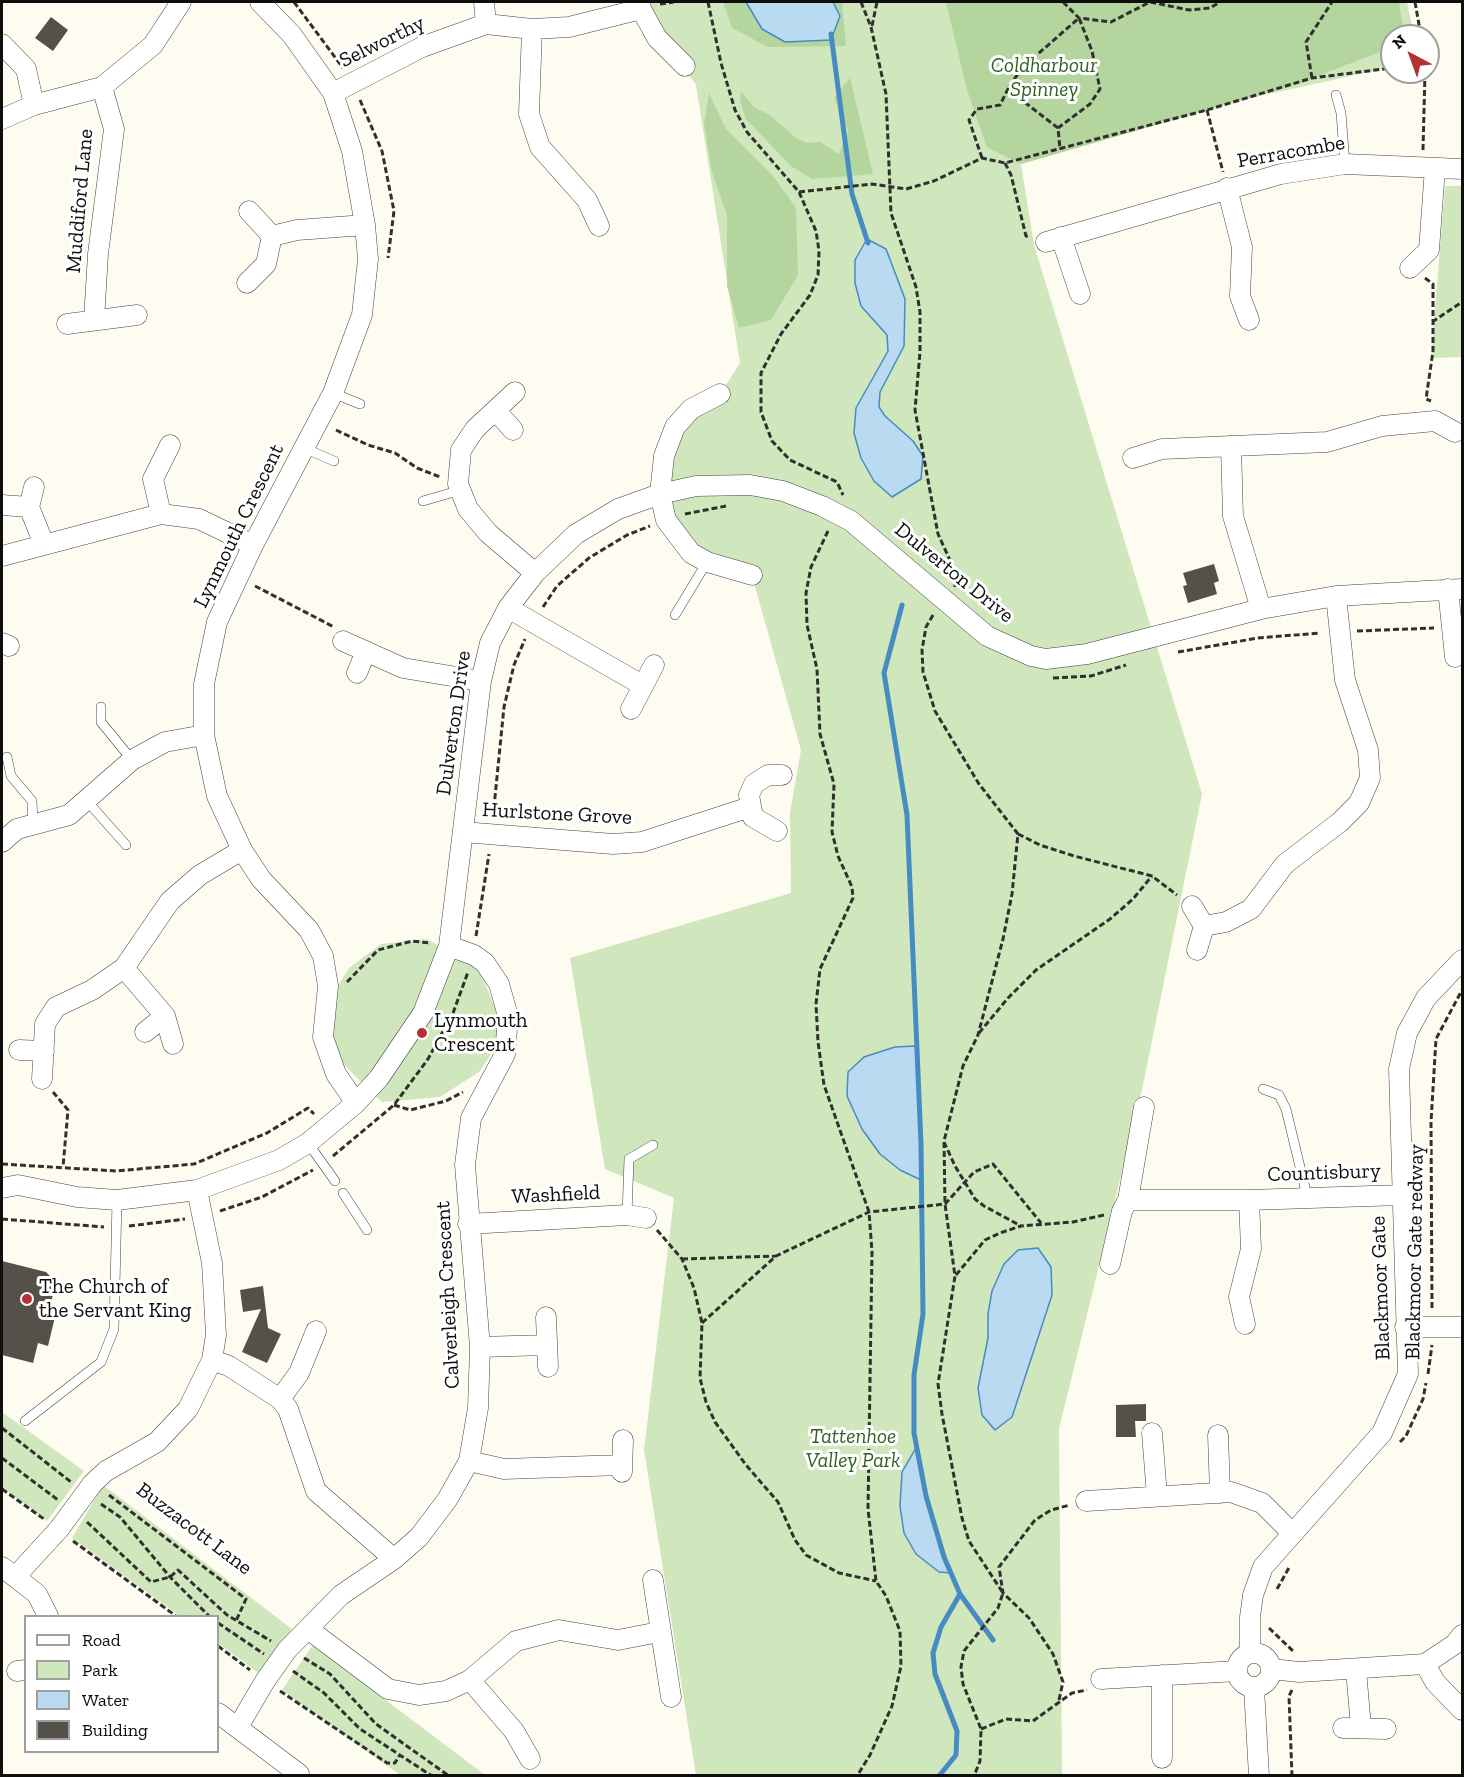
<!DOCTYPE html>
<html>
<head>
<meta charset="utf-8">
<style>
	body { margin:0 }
	#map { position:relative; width:1464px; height:1777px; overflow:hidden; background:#fefcf0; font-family:"Zilla Slab",serif }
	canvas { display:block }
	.frame { position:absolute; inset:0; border:3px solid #0e0e0e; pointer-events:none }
	.legend { position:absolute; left:24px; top:1615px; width:195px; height:138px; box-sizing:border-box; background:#fff; border:2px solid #9f9f9f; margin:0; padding:8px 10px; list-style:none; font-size:18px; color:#0e0e0e }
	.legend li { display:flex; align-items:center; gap:12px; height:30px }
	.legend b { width:30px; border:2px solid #9f9f9f }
	.north { position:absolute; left:1380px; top:24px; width:60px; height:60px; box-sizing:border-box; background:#fff; border:2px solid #9f9f9f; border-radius:50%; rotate:319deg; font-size:16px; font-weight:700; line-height:24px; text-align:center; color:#0e0e0e }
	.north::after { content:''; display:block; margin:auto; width:21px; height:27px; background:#b33132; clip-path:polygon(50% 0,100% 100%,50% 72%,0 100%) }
</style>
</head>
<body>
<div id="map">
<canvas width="1464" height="1777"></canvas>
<div class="frame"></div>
<ul class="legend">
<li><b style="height:8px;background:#fff"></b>Road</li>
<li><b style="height:16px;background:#d0e6bc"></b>Park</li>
<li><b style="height:16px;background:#b9daf1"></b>Water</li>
<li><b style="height:16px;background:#56504b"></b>Building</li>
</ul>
<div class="north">N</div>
</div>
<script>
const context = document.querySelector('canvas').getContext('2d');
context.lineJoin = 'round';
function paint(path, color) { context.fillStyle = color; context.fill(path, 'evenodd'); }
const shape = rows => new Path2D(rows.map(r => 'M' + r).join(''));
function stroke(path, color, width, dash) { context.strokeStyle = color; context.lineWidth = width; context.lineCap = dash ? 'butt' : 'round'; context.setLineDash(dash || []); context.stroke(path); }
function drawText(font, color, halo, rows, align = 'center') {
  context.font = font + ' "Zilla Slab",serif'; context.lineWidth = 6; context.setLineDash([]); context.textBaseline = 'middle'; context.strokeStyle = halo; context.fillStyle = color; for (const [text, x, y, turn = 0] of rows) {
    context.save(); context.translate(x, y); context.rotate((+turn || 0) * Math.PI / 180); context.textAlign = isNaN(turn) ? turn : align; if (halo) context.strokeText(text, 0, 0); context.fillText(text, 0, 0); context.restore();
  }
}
paint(shape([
	[640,2,1407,2,1414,36,1392,36,1392,67,1241,100,1021,164,1034,245,1202,794,1142,1090,1059,1429,1062,1775,696,1775,644,1450,674,1198,605,1169,570,958,791,893,790,813,801,750,752,576,707,562,666,520,675,427,720,394,740,363,696,85],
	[1445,186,1462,186,1462,357,1431,358],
	[426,939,478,966,496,1010,497,1034,490,1056,479,1072,440,1097,382,1102,339,1060,330,1028,335,990,349,968,381,944],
	[2,1412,84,1471,47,1521,2,1487],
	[103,1485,292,1629,260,1674,218,1643,218,1616,180,1616,72,1538],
	[313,1645,485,1775,400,1775,282,1690]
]), '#d0e6bc');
paint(shape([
	[723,2,842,2,846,46,768,47,732,28],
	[946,2,1399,2,1404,36,1392,36,1392,47,1298,84,1021,164,987,147,967,90],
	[850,78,873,174,812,179,791,166,746,119,740,101,741,91,754,107,770,115,796,138,807,143,820,142,839,154,848,131,834,98],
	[709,93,726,129,773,176,796,208,798,275,771,320,739,328,727,286,727,215,712,172,704,124]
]), '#b4d59d');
const water = shape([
	[746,2,833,2,840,16,831,40,785,42,762,29,746,2],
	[867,239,886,249,905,299,904,346,880,392,879,407,885,416,913,441,923,456,921,479,892,497,874,481,861,458,854,433,856,408,888,351,887,335,861,306,855,283,855,260,867,239],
	[916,1046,921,1144,921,1180,900,1170,880,1154,862,1129,847,1096,848,1072,864,1057,895,1047,916,1046],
	[1038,1248,1051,1267,1052,1295,1012,1417,995,1430,982,1415,978,1388,988,1338,988,1314,992,1291,1004,1264,1018,1250,1038,1248],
	[917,1446,926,1496,951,1573,939,1572,916,1554,904,1533,900,1506,902,1472,917,1446]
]);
paint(water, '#b9daf1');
stroke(water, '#468bc2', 1.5);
stroke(shape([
	[831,34,852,194,868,243],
	[902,605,884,673,907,815,921,1144,923,1314,914,1375,914,1433,926,1496,944,1557,960,1594,941,1627,933,1653,935,1674,957,1731,956,1755,939,1776],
	[960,1594,993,1640]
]), '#468bc2', 5);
paint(shape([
	[51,17,68,30,53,51,35,38],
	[1214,564,1219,581,1214,583,1217,594,1188,603,1183,586,1187,585,1183,573],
	[2,1261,46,1272,56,1282,48,1315,55,1317,48,1346,38,1343,33,1363,2,1355],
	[263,1286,268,1328,281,1334,267,1363,242,1352,261,1309,243,1312,240,1290],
	[1146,1404,1146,1421,1135,1421,1136,1437,1116,1437,1116,1405]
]), '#56504b');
const service = shape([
	[1336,95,1341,113,1345,164],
	[333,393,360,404],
	[304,448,334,461],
	[423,501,461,490],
	[675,615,707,562],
	[101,707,101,722,132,760],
	[7,757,11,776,32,801,33,825],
	[87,801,126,845],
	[1263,1089,1279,1095,1286,1109,1307,1196],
	[308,1143,335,1181],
	[343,1193,367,1230],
	[627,1215,629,1159,653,1145],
	[25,1421,101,1362,114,1329,117,1200]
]);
const minor = shape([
	[260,2,292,35,333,93,352,151,365,225,368,259,362,315,333,393,253,545,217,622,204,684,204,735,217,796,242,850,261,879,309,930,323,956,328,986,323,1037,336,1074,356,1103],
	[484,2,486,24],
	[640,2,641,9,657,38,685,66],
	[532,29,529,114,540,147,587,200,599,226],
	[2,44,26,69,34,105],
	[333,93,422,47,486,24,532,29,569,27,641,9],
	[2,119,34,105,102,87,153,45,181,2],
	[1227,188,1242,247,1240,296,1249,320],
	[272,236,297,230,365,225],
	[1061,237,1080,294],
	[1046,242,1281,174,1345,164,1462,169],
	[1410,268,1429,250,1435,168],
	[247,283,266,264,272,236,249,211],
	[94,320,98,254,114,129,102,87],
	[67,324,137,315],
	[515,392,475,429,461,450,458,484,468,509,488,533,535,573],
	[720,394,691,409,675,427,664,456,660,494,666,520,691,553,707,562,752,575],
	[496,411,513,430],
	[1231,446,1233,516,1261,609],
	[1133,458,1162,449,1327,442,1382,426,1435,421,1455,432],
	[34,487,29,507,44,544],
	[2,505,29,507],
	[161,514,153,479,170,445],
	[2,556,161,514,199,519,253,545],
	[1448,589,1455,657],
	[508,608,642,685],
	[343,641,403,668,481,681],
	[2,643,9,646],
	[357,673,366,651],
	[631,709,654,665],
	[777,831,753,817,749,795,754,784,768,775,782,775],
	[463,832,613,844,642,842,750,807],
	[2,842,17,829,69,815,132,760,165,742,204,735],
	[1192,906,1204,926],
	[1197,950,1204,926,1226,922,1251,909,1285,864,1340,822,1359,803,1370,778,1368,750,1345,680,1336,596],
	[124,968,165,1016,173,1044],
	[145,1032,165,1016],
	[19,1050,44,1051],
	[42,1079,45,1024,56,1007,92,990,124,968,170,901,200,875,242,850],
	[2,1188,18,1185,77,1197,117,1200,197,1190,279,1160,308,1143,356,1103,379,1078,423,1013,449,946,481,681,490,643,508,608,535,573,576,534,618,509,660,494,696,486,750,485,783,491,822,506,851,521,987,636,1031,656,1046,659,1087,654,1261,609,1336,596,1462,589],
	[197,1190,212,1263,216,1335,212,1360,229,1366,280,1399,288,1409,316,1491,394,1559,419,1537,447,1500,469,1461,478,1408,480,1347,465,1165,471,1118,505,1054,508,1016,499,984,485,963,474,955,449,946],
	[1128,1200,1249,1200,1401,1195],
	[468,1224,627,1215,646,1218],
	[1110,1264,1122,1211,1128,1200,1144,1107],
	[546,1317,548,1367],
	[1245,1324,1239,1297,1251,1249,1249,1200],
	[1405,1327,1462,1327],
	[480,1347,547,1345],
	[280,1399,299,1373,316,1331],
	[1152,1433,1157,1496],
	[1218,1435,1220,1493],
	[469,1461,504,1469,621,1465],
	[622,1472,623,1440],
	[1086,1501,1231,1492,1262,1503,1292,1533],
	[2,1567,37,1594,48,1616],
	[15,1577,59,1529,93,1483,106,1471,157,1442,188,1409,212,1360],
	[653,1580,671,1697],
	[308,1629,388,1689,419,1695,446,1691,470,1680,516,1641,559,1630,618,1640,659,1632],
	'1237 1670a17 17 0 1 1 34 0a17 17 0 1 1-34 0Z',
	[1250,1653,1250,1617,1253,1595,1263,1567,1382,1433,1408,1374,1399,1069,1407,1033,1426,998,1462,960],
	[1425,1664,1435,1682,1462,1710],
	[1272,1669,1299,1672,1425,1664,1455,1644,1462,1635],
	[1356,1670,1361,1727],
	[17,1671,26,1670],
	[1101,1679,1237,1671],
	[470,1680,514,1731,530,1759],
	[1254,1688,1259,1776],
	[218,1713,299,1774],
	[238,1727,265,1681,287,1650,341,1595,394,1559],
	[1343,1728,1386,1729],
	[1162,1758,1162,1675]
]);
stroke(service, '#414141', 10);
stroke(minor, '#414141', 21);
stroke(shape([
	[294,2,343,68],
	[708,2,721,63,735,110,747,132,799,192,816,231,819,251,818,275,810,295,781,334,761,373,761,412,772,441,790,460,837,482,843,495],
	[861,2,871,27,886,94,891,213,916,287,920,312,920,352,915,410,938,534,954,569,955,587],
	[1063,2,1079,18,1111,22,1150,2,1189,10,1210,8,1220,2],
	[1415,2,1421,36],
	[660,4,674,2],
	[872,26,877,2],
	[1312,78,1306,42,1332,2],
	[360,100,382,151,394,211,388,258],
	[1207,110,1223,172],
	[1058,128,1023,101,1010,85,1023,67,1079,18,1092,51,1100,89,1090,104,1058,128,1060,149],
	[1423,150,1425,72],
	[982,158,969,120,977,109,1000,105,1010,85],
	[1005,163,1011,175,1026,236,1030,237],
	[799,192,872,184,906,189,934,181,982,158,1005,163,1207,110,1312,78,1392,68],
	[1425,278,1433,284,1433,351,1426,399,1431,401],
	[1432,322,1462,302],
	[336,430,368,445,395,453,417,468,440,477],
	[685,514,726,506],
	[828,531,811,567,806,593,807,625,817,669,820,734,834,784,832,832,838,856,852,887,853,898,820,969,816,1004,818,1042,824,1085,869,1212,872,1252,868,1509,876,1581,886,1596,900,1631,901,1666,892,1706,870,1755,857,1776],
	[255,586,334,627],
	[543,607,557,586,589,558,627,535,650,526],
	[933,615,926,627,922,650,923,672,935,711,979,784,1018,834,1012,894,1003,939,978,1035,963,1066,944,1141,945,1204,955,1276,938,1384,942,1414,962,1518,969,1541,1003,1593,998,1608,964,1651,961,1667,963,1684,981,1729,980,1761,974,1776],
	[1357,631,1434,628],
	[1178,652,1258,638,1320,633],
	[1053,678,1091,676,1126,665],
	[493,817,504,707,514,665,525,639],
	[1018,834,1040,845,1074,856,1152,876,1177,895],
	[476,936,489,854],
	[347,982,378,950,412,941,430,943],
	[979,1033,1008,998,1036,970,1110,919,1133,899,1152,876],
	[53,1092,68,1110,63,1167],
	[394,1105,410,1110,446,1101,463,1092],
	[944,1142,955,1166,975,1199,984,1206,1021,1226],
	[333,1156,394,1105,428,1059,453,1013,468,972],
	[2,1164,116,1171,194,1164,267,1133,308,1108,314,1114],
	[220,1211,262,1197,313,1170],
	[2,1219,104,1227],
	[129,1226,185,1219],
	[657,1230,682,1259,694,1288,702,1323,700,1378,706,1402,715,1422,746,1465,778,1502,795,1540,806,1555,839,1573,876,1581],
	[682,1259,776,1256],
	[956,1275,985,1240,1000,1233,1021,1226,1073,1222,1104,1215],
	[1432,1308,1431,1122,1436,1039,1462,990],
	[702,1323,776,1256,869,1212,945,1204,974,1172,993,1164,1041,1223],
	[1428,1374,1432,1345],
	[2,1428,71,1482],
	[1400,1442,1406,1436,1423,1399,1426,1383],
	[2,1458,58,1500],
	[2,1489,44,1519],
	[109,1495,246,1599,236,1621],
	[101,1504,120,1517,170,1577,209,1616],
	[87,1522,151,1582,170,1577,178,1570,227,1615,271,1641],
	[73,1541,176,1616],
	[1277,1589,1290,1566],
	[218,1623,264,1654],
	[1269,1628,1294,1652],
	[218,1646,250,1670],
	[304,1658,330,1674,376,1724,449,1776],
	[293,1671,324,1693,360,1729,432,1776],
	[1292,1690,1289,1696,1292,1776],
	[280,1691,387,1763,395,1763,399,1756],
	[1059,1700,1063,1682,1053,1654,1029,1618,1003,1593,999,1567,1035,1520,1051,1510,1070,1505],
	[981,1729,1006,1719,1033,1721,1072,1693,1087,1690]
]), '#303030', 3, [6, 3]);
stroke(service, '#fff', 9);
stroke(minor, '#fff', 20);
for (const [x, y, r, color] of [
	[422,1033,6,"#b33132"],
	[27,1299,6,"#b33132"]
]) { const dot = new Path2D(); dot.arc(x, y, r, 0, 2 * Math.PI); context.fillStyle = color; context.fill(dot); stroke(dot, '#fff', 2); }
drawText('21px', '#0e0e0e', '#fff', [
	["Selworthy",382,42,-26],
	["Perracombe",1291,152,-10],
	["Muddiford Lane",80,201,-85],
	["Lynmouth Crescent",239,526,-64],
	["Dulverton Drive",954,573,39],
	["Dulverton Drive",454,723,-82],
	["Hurlstone Grove",557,814,3],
	["Countisbury",1324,1173,-2],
	["Washfield",556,1195,-3],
	["Blackmoor Gate redway",1415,1252,-89],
	["Blackmoor Gate",1381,1288,-92],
	["Calverleigh Crescent",448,1295,-93],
	["Buzzacott Lane",194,1529,37]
]);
drawText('italic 21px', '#2e6123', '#fff', [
	["Coldharbour",1044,66],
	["Spinney",1044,90],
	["Tattenhoe",853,1437],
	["Valley Park",853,1461]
]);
drawText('21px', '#0e0e0e', '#fff', [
	["Lynmouth",434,1021],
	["Crescent",434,1045],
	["The Church of",39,1287],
	["the Servant King",39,1311]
], 'left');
</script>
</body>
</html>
